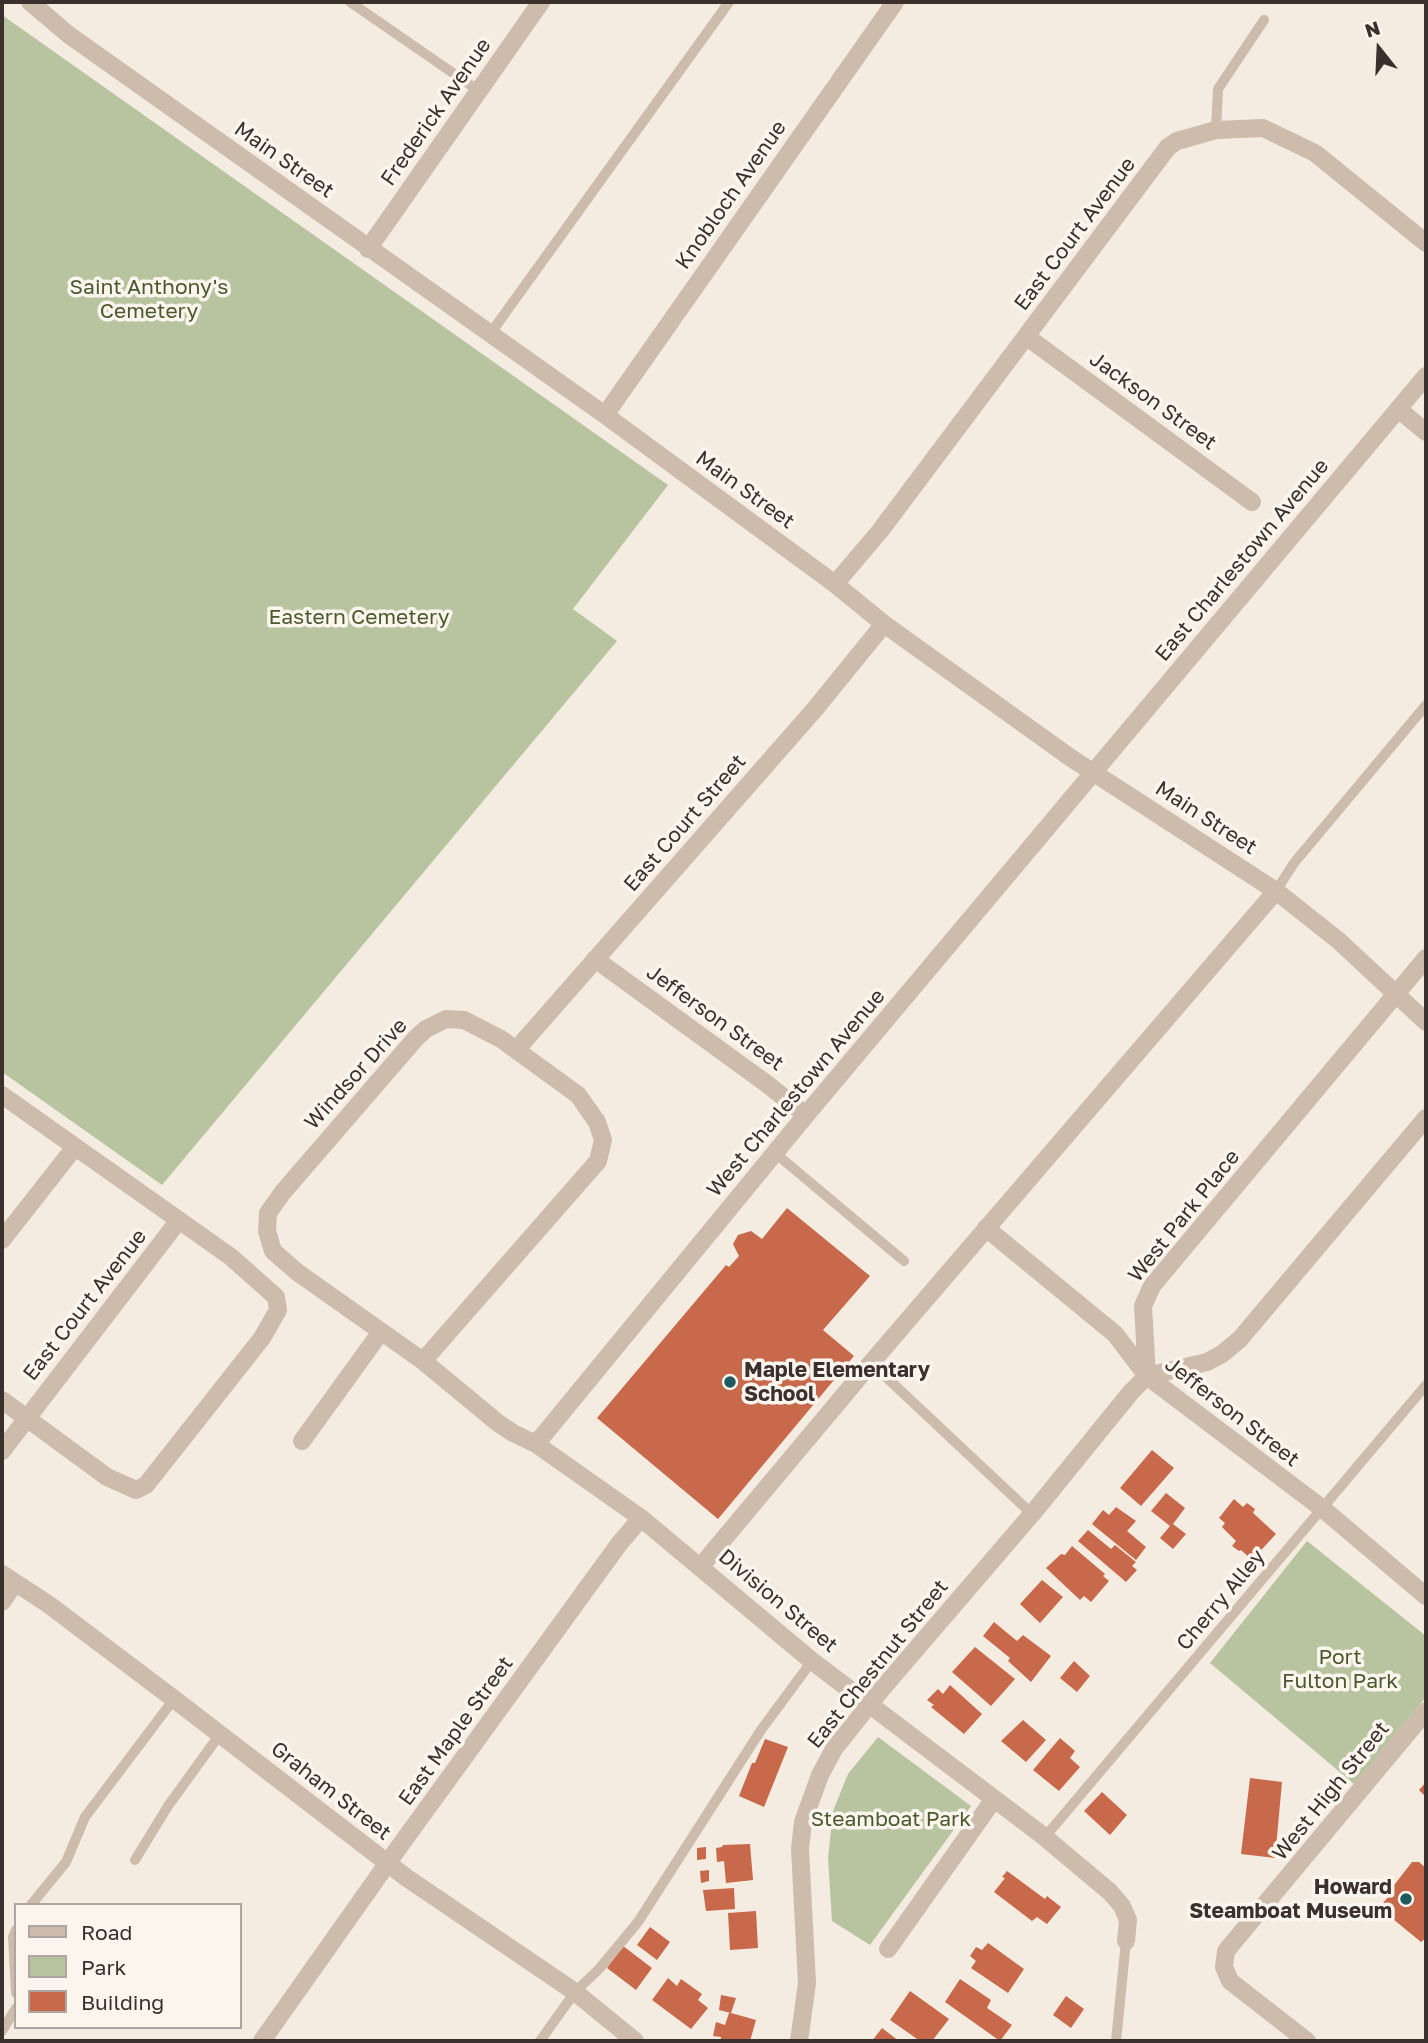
<!DOCTYPE html>
<html>
<head>
<meta charset="utf-8">
<style>
	body { margin:0 }
	#map { position:relative; width:1428px; height:2043px; overflow:hidden; background:#f4ebe1; font-family:"Golos Text",sans-serif }
	canvas { display:block }
	.frame { position:absolute; inset:0; border:4px solid #3b302b; pointer-events:none }
	.legend { position:absolute; left:14px; top:1903px; width:228px; height:126px; box-sizing:border-box; background:#fbf5ee; border:2px solid #aea6a0; margin:0; padding:9px 12px; list-style:none; font-size:21px; color:#3b302b }
	.legend li { display:flex; align-items:center; gap:14px; height:35px }
	.legend b { width:35px; border:2px solid #aea6a0 }
	.north { position:absolute; left:1344px; top:14px; width:70px; height:70px; -webkit-text-stroke:5px #fbf5ee; paint-order:stroke; rotate:342deg; font-size:19px; font-weight:700; line-height:28px; text-align:center; color:#3b302b }
	.north::after { content:''; display:block; margin:auto; width:24px; height:32px; background:#3b302b; clip-path:polygon(50% 0,100% 100%,50% 72%,0 100%) }
</style>
</head>
<body>
<div id="map">
<canvas width="1428" height="2043"></canvas>
<div class="frame"></div>
<ul class="legend">
<li><b style="height:9px;background:#cdbbac"></b>Road</li>
<li><b style="height:19px;background:#b8c4a0"></b>Park</li>
<li><b style="height:19px;background:#c8694b"></b>Building</li>
</ul>
<div class="north">N</div>
</div>
<script>
const context = document.querySelector('canvas').getContext('2d');
context.lineJoin = 'round';
function paint(path, color) { context.fillStyle = color; context.fill(path, 'evenodd'); }
const shape = rows => new Path2D(rows.map(r => 'M' + r).join(''));
function stroke(path, color, width, dash) { context.strokeStyle = color; context.lineWidth = width; context.lineCap = dash ? 'butt' : 'round'; context.setLineDash(dash || []); context.stroke(path); }
function drawText(font, color, halo, rows, align = 'center') {
  context.font = font + ' "Golos Text",sans-serif'; context.lineWidth = 7; context.setLineDash([]); context.textBaseline = 'middle'; context.strokeStyle = halo; context.fillStyle = color; for (const [text, x, y, turn = 0] of rows) {
    context.save(); context.translate(x, y); context.rotate((+turn || 0) * Math.PI / 180); context.textAlign = isNaN(turn) ? turn : align; if (halo) context.strokeText(text, 0, 0); context.fillText(text, 0, 0); context.restore();
  }
}
paint(shape([
	[2,15,668,485,573,609,617,641,162,1185,2,1072],
	[1307,1541,1426,1636,1426,1697,1354,1784,1210,1663],
	[878,1737,971,1806,870,1945,832,1921,828,1858,833,1811,848,1774]
]), '#b8c4a0');
paint(shape([
	[787,1208,870,1276,823,1330,854,1356,718,1519,597,1418,726,1265,729,1267,739,1256,733,1244,738,1235,751,1231,762,1239],
	[1152,1450,1174,1468,1141,1506,1120,1488],
	[1166,1493,1185,1508,1173,1524,1186,1534,1173,1549,1160,1538,1170,1526,1151,1511],
	[1234,1499,1243,1507,1247,1503,1255,1509,1253,1513,1276,1534,1252,1560,1241,1550,1239,1551,1232,1546,1236,1541,1222,1527,1225,1523,1219,1518],
	[1116,1507,1136,1521,1127,1531,1146,1547,1136,1560,1092,1524,1103,1510,1109,1515],
	[1088,1530,1111,1549,1115,1545,1136,1562,1132,1566,1137,1570,1126,1582,1078,1541],
	[1072,1546,1105,1574,1103,1576,1109,1581,1091,1602,1084,1596,1080,1600,1046,1568,1061,1554,1065,1555],
	[1042,1580,1063,1597,1040,1623,1020,1604],
	[994,1622,1017,1641,1023,1635,1051,1656,1031,1682,1008,1661,1010,1658,983,1636],
	[975,1647,1015,1679,991,1706,952,1672],
	[1074,1661,1090,1676,1077,1692,1060,1678],
	[950,1685,982,1714,964,1734,931,1707,934,1705,927,1700,938,1689,943,1694],
	[1023,1720,1046,1740,1026,1762,1001,1741],
	[1060,1738,1075,1751,1070,1758,1080,1767,1059,1791,1033,1770],
	[765,1739,788,1747,764,1807,739,1796,752,1763,755,1763],
	[1250,1778,1282,1782,1275,1858,1241,1854],
	[1426,1782,1426,1797,1419,1790],
	[1102,1792,1127,1815,1110,1835,1084,1811],
	[750,1844,753,1880,726,1883,724,1861,717,1862,716,1848,722,1847,723,1845],
	[706,1847,706,1859,697,1860,697,1848],
	[1412,1862,1419,1862,1426,1868,1426,1938,1421,1942,1393,1919,1384,1920,1382,1916,1387,1907,1383,1903,1390,1895,1388,1893],
	[709,1870,709,1881,701,1883,700,1871],
	[1007,1871,1045,1899,1047,1896,1061,1907,1047,1924,1037,1917,1032,1921,994,1892,1005,1878,1002,1877],
	[734,1888,735,1909,706,1911,703,1890],
	[756,1911,758,1948,730,1950,728,1913],
	[650,1927,670,1942,657,1960,637,1945],
	[988,1943,1024,1969,1008,1993,971,1968,976,1961,970,1956,976,1947,982,1950],
	[623,1946,652,1968,636,1990,607,1968],
	[668,1978,677,1986,681,1979,702,1994,698,2000,708,2008,691,2029,652,2000],
	[960,1979,991,2000,987,2008,1012,2025,1000,2041,945,2002],
	[910,1991,949,2019,932,2041,920,2041,890,2020],
	[721,1995,736,1998,731,2013,756,2020,750,2041,721,2041,721,2037,713,2036,716,2022,725,2025,729,2013,731,2013,719,2010],
	[1066,1996,1084,2009,1071,2028,1053,2015],
	[882,2028,899,2041,872,2041]
]), '#c8694b');
stroke(shape([
	[350,2,479,91],
	[1216,130,1218,89,1264,20],
	[490,334,729,2],
	[1276,891,1294,863,1426,705],
	[775,1153,904,1261],
	[871,1363,1032,1514],
	[1042,1835,1050,1831,1426,1385],
	[135,1860,168,1806,220,1734],
	[31,1905,66,1862,85,1817,174,1699],
	[16,1930,13,1937,16,1993],
	[2,2031,16,2008],
	[540,2041,575,1992,599,1969,638,1922,761,1730,812,1661],
	[1116,2041,1126,1941]
]), '#cdbbac', 10);
stroke(shape([
	[30,2,69,35,605,415,835,584,884,624,1071,758,1276,891,1339,941,1426,1022],
	[368,249,541,2],
	[1027,337,1252,502],
	[1398,409,1426,432],
	[605,415,895,2],
	[835,584,880,531,1168,147,1177,141,1216,130,1263,128,1315,153,1426,243],
	[595,959,767,1084,806,1115],
	[516,1050,815,709,884,624],
	[2,1095,231,1257,276,1297,278,1310,262,1338,146,1485,136,1490,107,1477,2,1400],
	[986,1228,1115,1334,1147,1376,1323,1509,1426,1596],
	[2,1240,75,1147],
	[423,1361,598,1161,603,1140,597,1122,578,1095,501,1039,464,1020,446,1019,426,1029,416,1038,283,1192,268,1213,267,1231,273,1251,297,1272,423,1361,498,1423,513,1433,536,1444,641,1518,812,1661,1042,1835,1110,1892,1122,1906,1128,1920,1126,1941],
	[1147,1376,1143,1306,1152,1286,1426,958],
	[1147,1376,1207,1362,1222,1354,1240,1339,1426,1118],
	[302,1441,380,1333],
	[536,1444,806,1115,1426,376],
	[2,1451,179,1220],
	[701,1566,871,1363,1276,891],
	[888,1949,994,1799],
	[262,2041,399,1847,619,1544,641,1518],
	[799,2041,807,1983,800,1849,803,1822,820,1775,834,1749,881,1690,1032,1514,1131,1392,1147,1376],
	[1307,2041,1230,1981,1224,1967,1226,1951,1426,1711]
]), '#cdbbac', 18);
stroke(shape([
	[2,1574,48,1604,174,1699,407,1878,575,1992,635,2041],
	[2,1602,15,1583]
]), '#cdbbac', 18);
for (const [x, y, r, color] of [
	[730,1382,7,"#1f5a5e"],
	[1406,1899,7,"#1f5a5e"]
]) { const dot = new Path2D(); dot.arc(x, y, r, 0, 2 * Math.PI); context.fillStyle = color; context.fill(dot); stroke(dot, '#fbf5ee', 2.5); }
drawText('21px', '#3b302b', '#fbf5ee', [
	["Frederick Avenue",436,112,-55],
	["Main Street",284,160,35],
	["Knobloch Avenue",731,195,-55],
	["East Court Avenue",1075,234,-53],
	["Jackson Street",1153,401,36],
	["Main Street",745,490,36],
	["East Charlestown Avenue",1242,560,-50],
	["Main Street",1206,818,33],
	["East Court Street",685,823,-49],
	["Jefferson Street",715,1018,36],
	["Windsor Drive",356,1074,-48],
	["West Charlestown Avenue",796,1093,-50],
	["West Park Place",1184,1216,-51],
	["East Court Avenue",85,1305,-52],
	["Jefferson Street",1232,1412,38],
	["Cherry Alley",1221,1600,-50],
	["Division Street",778,1601,40],
	["East Chestnut Street",878,1664,-51],
	["East Maple Street",456,1731,-54],
	["Graham Street",331,1791,38],
	["West High Street",1331,1791,-51]
]);
drawText('21px', '#4a5a2e', '#fbf5ee', [
	["Saint Anthony's",149,287],
	["Cemetery",149,311],
	["Eastern Cemetery",359,617],
	["Port",1340,1657],
	["Fulton Park",1340,1681],
	["Steamboat Park",891,1819]
]);
drawText('bold 21px', '#3b302b', '#fbf5ee', [
	["Maple Elementary",744,1370],
	["School",744,1394],
	["Howard",1392,1887,"right"],
	["Steamboat Museum",1392,1911,"right"]
], 'left');
</script>
</body>
</html>
